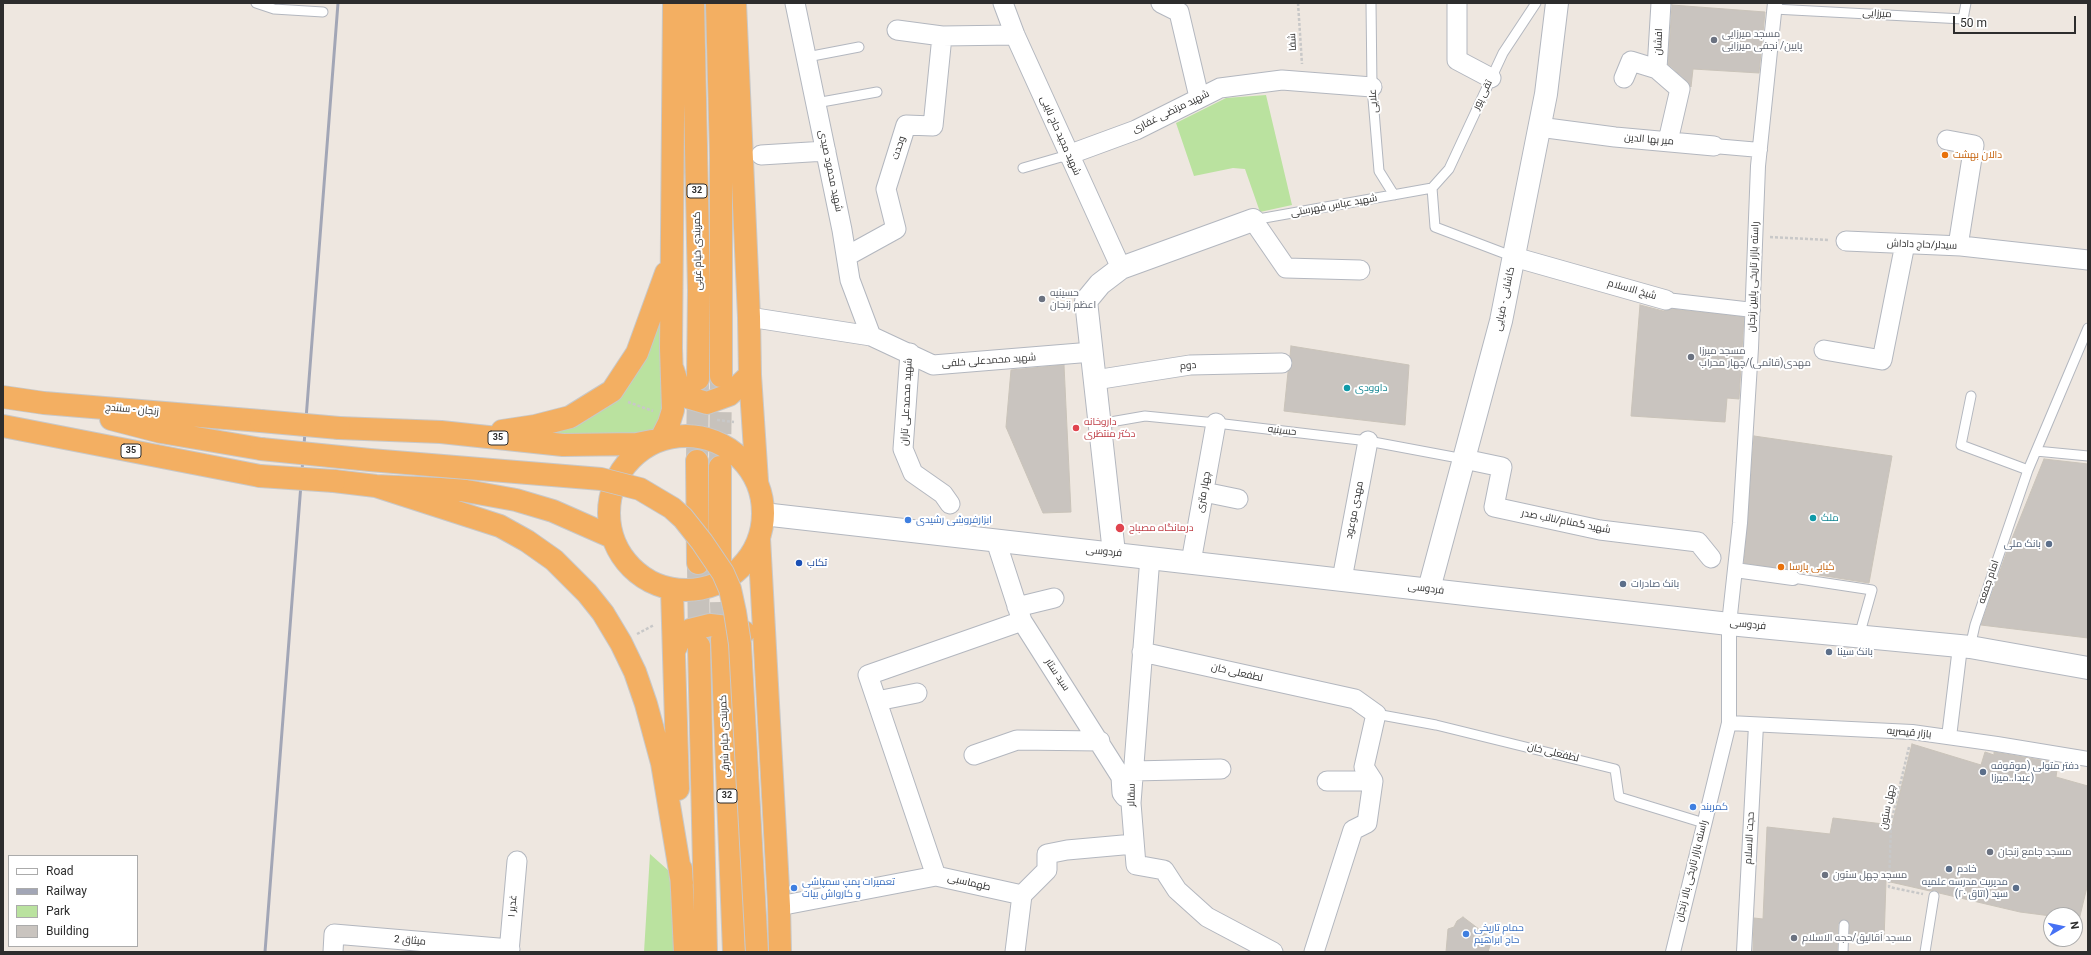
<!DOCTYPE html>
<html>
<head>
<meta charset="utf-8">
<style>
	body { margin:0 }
	#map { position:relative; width:2091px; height:955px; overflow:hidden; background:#eee7e0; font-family:Roboto,sans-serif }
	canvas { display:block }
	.frame { position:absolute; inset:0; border:4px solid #2d2d2d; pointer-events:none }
	.legend { position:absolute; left:8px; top:855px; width:130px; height:92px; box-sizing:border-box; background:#fff; border:1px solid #ababab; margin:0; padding:5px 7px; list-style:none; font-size:12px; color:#2d2d2d }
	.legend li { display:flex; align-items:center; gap:8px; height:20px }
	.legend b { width:20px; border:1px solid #ababab }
	.north { position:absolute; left:2043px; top:907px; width:40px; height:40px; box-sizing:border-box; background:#fff; border:1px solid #ababab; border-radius:50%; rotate:81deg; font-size:11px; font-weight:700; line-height:16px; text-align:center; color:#2d2d2d }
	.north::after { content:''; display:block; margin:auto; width:14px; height:18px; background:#4671f4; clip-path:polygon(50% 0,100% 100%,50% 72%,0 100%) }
	.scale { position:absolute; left:1953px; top:16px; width:123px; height:18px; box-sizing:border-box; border:2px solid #2d2d2d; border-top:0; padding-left:5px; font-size:12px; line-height:14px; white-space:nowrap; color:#2d2d2d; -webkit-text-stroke:3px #fff; paint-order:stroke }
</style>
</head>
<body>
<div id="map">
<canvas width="2091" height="955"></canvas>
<div class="frame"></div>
<ul class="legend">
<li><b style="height:5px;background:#fff"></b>Road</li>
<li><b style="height:5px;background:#a2a6b6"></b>Railway</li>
<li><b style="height:11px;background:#bae29f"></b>Park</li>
<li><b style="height:11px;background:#c9c4bf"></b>Building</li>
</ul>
<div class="north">N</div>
<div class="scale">50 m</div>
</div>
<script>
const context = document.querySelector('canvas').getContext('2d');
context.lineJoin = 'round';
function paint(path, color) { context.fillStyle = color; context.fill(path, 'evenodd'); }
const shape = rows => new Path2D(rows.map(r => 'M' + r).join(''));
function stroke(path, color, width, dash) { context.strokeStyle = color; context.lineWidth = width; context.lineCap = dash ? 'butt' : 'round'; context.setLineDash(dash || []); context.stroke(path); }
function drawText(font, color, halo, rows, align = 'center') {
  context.font = font + ' Roboto,Cairo,sans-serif'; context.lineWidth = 4; context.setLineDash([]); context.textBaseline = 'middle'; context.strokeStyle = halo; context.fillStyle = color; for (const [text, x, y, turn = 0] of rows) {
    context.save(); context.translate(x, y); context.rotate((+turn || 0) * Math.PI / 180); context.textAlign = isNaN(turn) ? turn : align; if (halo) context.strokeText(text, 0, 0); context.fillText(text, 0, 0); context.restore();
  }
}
paint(shape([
	[1266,95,1292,205,1260,212,1245,169,1233,168,1194,176,1176,123,1226,98],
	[664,301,664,406,653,433,542,436,592,414],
	[650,854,669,871,676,952,644,952]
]), '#bae29f');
const building = shape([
	[1672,5,1765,12,1759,73,1693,69,1691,87,1687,81,1668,64,1672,5],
	[1640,305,1663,311,1671,309,1744,317,1739,399,1727,398,1725,422,1631,416,1640,305],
	[1291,346,1409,365,1405,425,1284,411,1288,372,1293,363,1290,356,1291,346],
	[1064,365,1071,512,1043,513,1006,427,1011,370,1064,365],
	[1754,436,1892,456,1869,583,1744,563,1754,436],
	[2044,459,2088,464,2088,638,1981,625,2007,551,2044,459],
	[1912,744,1981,765,1985,752,1994,755,1994,752,2058,763,2056,777,2088,786,2088,883,2079,920,2075,919,2075,915,2051,916,2020,912,1939,893,1935,890,1930,891,1886,881,1884,941,1849,939,1849,923,1844,919,1838,924,1837,952,1753,952,1754,918,1763,919,1767,827,1830,834,1833,818,1892,825,1912,744],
	[1463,917,1492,939,1488,952,1446,952,1448,929,1454,927,1457,921,1463,917]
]);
paint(building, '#c9c4bf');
stroke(building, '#c9c3b9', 1);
stroke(shape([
	[697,461,698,382],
	[720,467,721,381],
	[698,563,699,645],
	[720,569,722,639]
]), '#c7c2bc', 22, [22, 11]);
const service = shape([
	[256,3,274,9,323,12],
	[1371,3,1372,87,1379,171,1394,195],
	[1774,9,1963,19,1966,3],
	[807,57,859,47],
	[816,103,877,92],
	[1023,168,1068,155],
	[1432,188,1449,169,1503,53,1536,3],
	[1253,220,1432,188,1435,227,1514,257],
	[1971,396,1961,445,2028,470],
	[1099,424,1145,416,1216,423,1368,441,1464,459],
	[2036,451,2088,456],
	[1793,578,1872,590,1859,636],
	[1970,647,1975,625,2028,470,2088,328],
	[1376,714,1436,725,1615,769,1619,797,1704,823],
	[1843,952,1844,925],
	[1925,952,1934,896]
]);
const pedestrian = shape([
	[1714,146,1760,150],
	[1666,300,1753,310],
	[1735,570,1793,578],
	[1729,723,1912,732,1997,744,2088,759],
	[1949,737,1960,647],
	[1673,952,1729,723,1729,624,1740,523,1751,348,1758,166,1775,3],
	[1744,952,1756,725]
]);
const minor = shape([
	[795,3,842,230,850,280,871,336],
	[1003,3,1015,35,1121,268],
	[1161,3,1179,12,1199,97],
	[1457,3,1457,60,1491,78],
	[1661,3,1657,69,1680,89,1668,141],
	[897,30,942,36],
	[1624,78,1631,61,1657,69],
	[1539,127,1615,137,1714,146],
	[1947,140,1974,145,1958,246],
	[761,155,826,151],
	[1068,155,1136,130,1220,88,1282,80,1372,87],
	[1253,220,1286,268,1360,270],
	[1846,241,1961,246,2088,260],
	[847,256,896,229,886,189,906,125,933,126,942,36,1015,35],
	[1514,257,1666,300],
	[749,317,871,336,933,365,1092,352],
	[1824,350,1882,360,1905,244],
	[910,353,903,449,913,473,943,494,950,504],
	[1095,380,1190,365,1282,363],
	[1464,459,1502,467,1494,507,1600,530,1698,542,1711,558],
	[1204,492,1238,499],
	[996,541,1022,621,1121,777,1122,793,1125,797],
	[1150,557,1131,803,1136,865,1164,870,1177,890,1207,917,1273,952],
	[1191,562,1216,423],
	[1342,579,1368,441],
	[1017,607,1054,598],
	[1142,652,1355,699,1376,714,1364,767,1373,781,1367,823,1353,830,1314,952],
	[877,701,917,693],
	[974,755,1017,740,1100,741],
	[1133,771,1221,769],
	[1327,781,1373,781],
	[936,876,868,675,1022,621],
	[779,906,936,876,1022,895,1047,870,1047,854,1067,850,1134,844],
	[333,952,334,934,510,949],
	[509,952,517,861],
	[1015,952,1022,895]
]);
const tertiary = shape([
	[1114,553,1086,301,1100,284,1121,268,1253,220],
	[1429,589,1501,321,1546,94,1557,3]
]);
const secondary = shape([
	[763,514,1729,624,1970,647,2088,668]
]);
const trunk = shape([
	[693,3,699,290,698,379],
	[717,3,721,158,721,376],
	[735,3,749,317,750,375,757,481],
	[673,370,679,388,690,398,707,403,729,395,750,375],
	[3,397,44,403,261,421],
	[111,419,161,432,261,449],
	[3,426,260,476],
	[339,428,441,432,563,445,637,444,652,441],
	[502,431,535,426,570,417,612,391,637,353,666,273],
	'609 513a77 77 0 1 1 154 0a77 77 0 1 1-154 0Z',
	[661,439,669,423,673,410,671,348,674,3],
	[697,461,698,563],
	[720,467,720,560],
	[334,481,376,486,461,490,516,500,553,511,612,537],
	[376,486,500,526,527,541,554,560,587,593,603,613,621,643,635,672,646,704,662,763,682,883],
	[759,538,779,906,780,952],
	[672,590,678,789],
	[722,639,734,952],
	[699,646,706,952],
	[674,651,680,639,690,630,710,625,728,627,744,632],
	[681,869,685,952]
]);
stroke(service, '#b3b7bf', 11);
stroke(pedestrian, '#b3b7bf', 16);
stroke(minor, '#b3b7bf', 21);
stroke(tertiary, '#b3b7bf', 24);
stroke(secondary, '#b3b7bf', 24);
stroke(trunk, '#c8c8c8', 24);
stroke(shape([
	[1298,3,1302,64],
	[1770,237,1829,240],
	[628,402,653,411],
	[717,420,734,422],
	[637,634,654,625],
	[1909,747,1891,823,1889,887,1923,894]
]), '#c8c8c8', 2.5, [3, 2]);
stroke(service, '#fff', 9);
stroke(pedestrian, '#fff', 14);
stroke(minor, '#fff', 19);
stroke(tertiary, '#fff', 22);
stroke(secondary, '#fff', 22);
stroke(trunk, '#f3af62', 22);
stroke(shape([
	[265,952,338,3]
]), '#a2a6b6', 3);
const trunkBridge = shape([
	[261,421,339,428],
	[261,449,370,460,601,479,640,489,672,508,683,518,702,542,723,573,730,589,735,612,740,644,757,952],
	[260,476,334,481]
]);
stroke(trunkBridge, '#c8c8c8', 24, []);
stroke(trunkBridge, '#f3af62', 22);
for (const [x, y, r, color] of [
	[1714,40,4,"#6b7280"],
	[1945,155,4,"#e8710a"],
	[1042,299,4,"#6b7280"],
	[1691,357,4,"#6b7280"],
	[1347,388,4,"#0f9aa8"],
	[1076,428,4,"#e0444e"],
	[1813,518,4,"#0f9aa8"],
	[908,520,4,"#3f7fe0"],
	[1120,528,5,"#e0444e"],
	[2049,544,4,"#5c6f8a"],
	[799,563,4,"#1a4fb4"],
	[1781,567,4,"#e8710a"],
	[1623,584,4,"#5c6f8a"],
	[1829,652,4,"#5c6f8a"],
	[1983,772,4,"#5c6f8a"],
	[1693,807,4,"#3f7fe0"],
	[1990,852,4,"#6b7280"],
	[1949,869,4,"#5c6f8a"],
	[1825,875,4,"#6b7280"],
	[794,888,4,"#3f7fe0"],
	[2016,888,4,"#5c6f8a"],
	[1466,934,4,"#3f7fe0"],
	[1794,938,4,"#6b7280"]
]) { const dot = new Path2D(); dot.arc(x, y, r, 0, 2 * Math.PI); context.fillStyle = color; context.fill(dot); stroke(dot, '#fff', 1.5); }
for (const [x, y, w] of [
	[697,191,20],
	[498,438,20],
	[131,451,20],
	[727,796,20]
]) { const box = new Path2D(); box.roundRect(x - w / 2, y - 7, w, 14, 3); context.fillStyle = '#fff'; context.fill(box); stroke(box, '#2d2d2d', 1); }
drawText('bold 9px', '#2d2d2d', null, [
	["32",697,191],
	["35",498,438],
	["35",131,451],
	["32",727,796]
]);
drawText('10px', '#2d2d2d', '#fff', [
	["میرزایی",1877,14,3],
	["شفا",1293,42,-93],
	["افشان",1659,42,-87],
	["تقی پور",1483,95,-64],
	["علایی",1374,101,-95],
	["شهید مرتضی غفاری",1171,112,-26],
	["شهید مجید حاج نایبی",1060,136,66],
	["میر بها الدین",1649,140,5],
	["وحدت",899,148,-72],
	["شهید محمود صیدی",830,171,78],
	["شهید عباس فهرستی",1334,206,-10],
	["سیدلر/حاج داداش",1922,245,2],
	["کمربندی خیام غربی",698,251,-91],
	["راسته بازار تاریخی پایین زنجان",1754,277,-88],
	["شیخ الاسلام",1632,290,16],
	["کاشانی - ضیایی",1505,299,-78],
	["شهید محمدعلی خلفی",989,361,-4],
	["دوم",1188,366,-5],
	["شهید محمدعلی تاران",907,402,-87],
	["زنجان - سنندج",132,410,5],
	["حسینیه",1282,431,7],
	["چهار متری",1204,492,-80],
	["مهدی موعود",1355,510,-79],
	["شهید گمنام/نائب صدر",1566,522,11],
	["فردوسی",1104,552,6],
	["امام جمعه",1989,582,-71],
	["فردوسی",1426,589,7],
	["فردوسی",1748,625,6],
	["لطفعلی خان",1237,673,13],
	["سید ستار",1057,675,57],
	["بازار قیصریه",1909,733,5],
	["کمربندی خیام شرقی",725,736,-92],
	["لطفعلی خان",1553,753,14],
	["سقالر",1132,795,-89],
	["چهل ستون",1888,807,-79],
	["حجت الاسلام",1750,838,-87],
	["راسته بازار تاریخی بالا زنجان",1692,871,-76],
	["طهماسبی",969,883,13],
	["غدیر ۱",513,906,-85],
	["میثاق 2",410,941,5]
]);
drawText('10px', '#5b616d', '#fff', [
	["مسجد میرزایی",1722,34],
	["پایین/ نجفی میرزایی",1722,46],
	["حسینیه",1050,293],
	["اعظم زنجان",1050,305],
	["مسجد میرزا",1699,351],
	["مهدی(قائمی)/چهار محراب",1699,363],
	["مسجد جامع زنجان",1998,852],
	["مسجد چهل ستون",1833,875],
	["مسجد آقالیق/حجه الاسلام",1802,938]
], 'left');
drawText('10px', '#c56008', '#fff', [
	["دالان بهشت",1953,155],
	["کبابی پارسا",1789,567]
], 'left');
drawText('10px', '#0d838f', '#fff', [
	["داوودی",1355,388],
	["ملک",1821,518]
], 'left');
drawText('10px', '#be3a42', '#fff', [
	["داروخانه",1084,422],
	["دکتر منتظری",1084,434],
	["درمانگاه مصباح",1129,528]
], 'left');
drawText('10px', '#366cbe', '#fff', [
	["ابزارفروشی رشیدی",916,520],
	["کمربند",1701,807],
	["تعمیرات پمپ سمپاشی",802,882],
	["و کارواش بیات",802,894],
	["حمام تاریخی",1474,928],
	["حاج ابراهیم",1474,940]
], 'left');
drawText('10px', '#4e5e75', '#fff', [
	["بانک ملی",2041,544,"right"],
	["بانک صادرات",1631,584],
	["بانک سینا",1837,652],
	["دفتر متولی (موقوفه",1991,766],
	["عبدا..میرزا)",1991,778],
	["خادم",1957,869],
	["مدیریت مدرسه علمیه",2008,882,"right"],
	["سید (اتاق ۲۰)",2008,894,"right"]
], 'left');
drawText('10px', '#164399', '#fff', [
	["تکاب",807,563]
], 'left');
</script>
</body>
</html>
